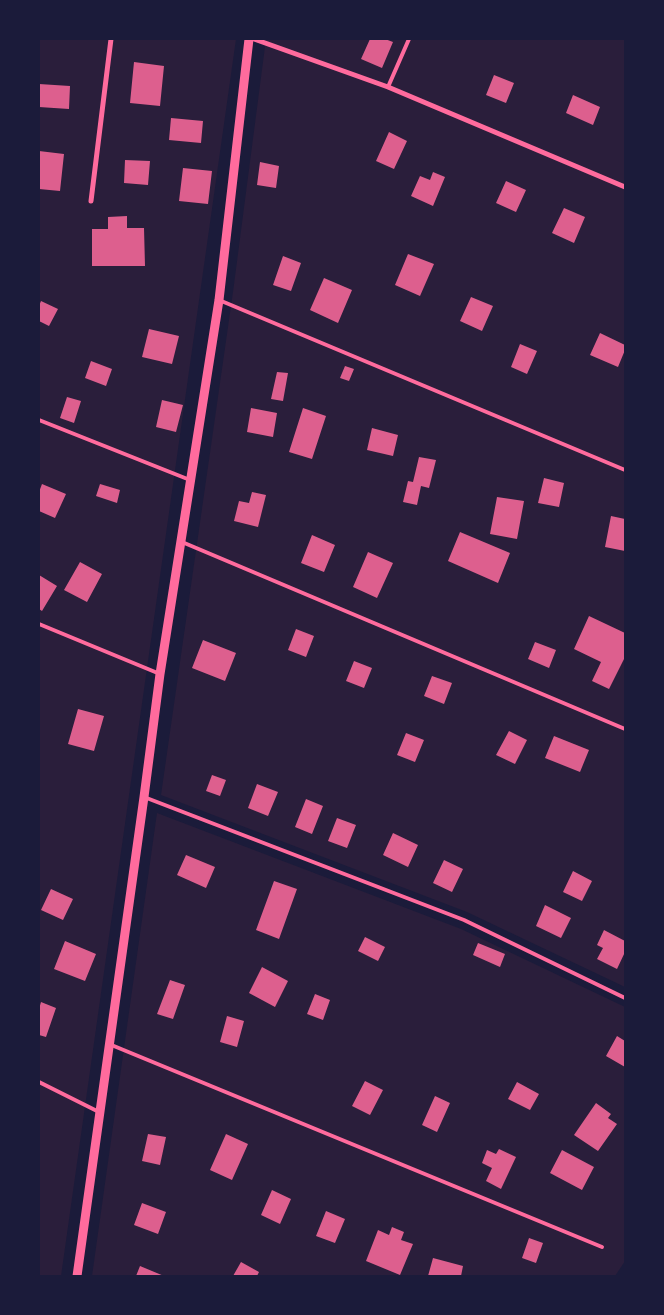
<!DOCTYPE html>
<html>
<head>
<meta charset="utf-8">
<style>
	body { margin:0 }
	#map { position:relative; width:664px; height:1315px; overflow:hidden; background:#1b1b3a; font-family:"Open Sans",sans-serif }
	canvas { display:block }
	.frame { position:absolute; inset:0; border:40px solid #1b1b3a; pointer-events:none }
</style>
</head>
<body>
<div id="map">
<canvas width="664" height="1315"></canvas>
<div class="frame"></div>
</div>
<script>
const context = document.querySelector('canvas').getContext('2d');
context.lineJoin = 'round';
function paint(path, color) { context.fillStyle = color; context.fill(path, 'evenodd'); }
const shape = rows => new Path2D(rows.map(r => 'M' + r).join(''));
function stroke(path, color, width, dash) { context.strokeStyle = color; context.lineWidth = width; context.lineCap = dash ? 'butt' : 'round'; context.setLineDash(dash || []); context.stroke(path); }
paint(shape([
	[39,39,236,39,61,1276,39,1276],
	[266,39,625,39,625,987,467,912,161,795,233,292],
	[157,813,461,929,625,1007,625,1261,615,1276,92,1276]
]), '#2a1e3b');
paint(shape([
	[370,39,385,39,393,42,382,68,361,59],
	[134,62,164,66,160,106,130,103],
	[494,75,514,83,506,103,486,95],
	[39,84,70,86,69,109,39,107],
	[573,95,600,107,593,125,566,113],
	[171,118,203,121,201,143,169,140],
	[389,132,407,141,394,169,376,161],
	[39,151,64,154,60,191,39,189],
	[125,160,150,161,148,185,124,183],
	[260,162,279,166,276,188,257,185],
	[183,168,212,171,208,204,179,201],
	[433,172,445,177,433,206,411,196,420,176,430,180],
	[506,181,526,190,516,212,496,203],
	[564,208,585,217,574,243,552,233],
	[127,216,127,228,144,228,145,266,92,266,92,229,108,229,108,217],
	[408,254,434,264,420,296,395,285],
	[283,256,301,263,291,291,273,285],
	[324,278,352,290,338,323,310,310],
	[471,297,493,306,482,331,460,321],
	[41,301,58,309,49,326,39,321,39,306],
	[149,329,179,336,172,364,142,357],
	[600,333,625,345,625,350,618,367,590,355],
	[520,344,537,351,527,374,511,367],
	[91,361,112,369,106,386,85,378],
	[345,366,354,369,349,381,340,378],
	[277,372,288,373,283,401,271,399],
	[67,397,81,401,74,423,60,418],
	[162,400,183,405,176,432,156,427],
	[251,408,277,413,273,437,247,432],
	[303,408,326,416,312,459,289,452],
	[372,428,398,435,393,456,367,450],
	[419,457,436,460,429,488,421,486,417,505,403,502,408,481,413,482],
	[544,478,564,483,559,507,538,503],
	[42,484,66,494,55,518,39,511,39,492],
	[100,484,120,490,117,503,96,496],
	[252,492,266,495,258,527,234,521,239,501,249,503],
	[497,497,524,501,517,539,490,534],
	[611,516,625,519,625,551,605,547],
	[460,532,510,553,498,583,448,561],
	[312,535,335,545,324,572,301,563],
	[368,552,393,563,377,598,353,587],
	[80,562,102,574,87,602,64,590],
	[39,575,57,586,42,611,39,609],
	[589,616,625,633,625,657,609,689,592,681,601,662,574,649],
	[296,629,314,636,306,657,288,650],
	[203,640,236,653,225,681,192,668],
	[535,642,556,650,549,668,528,659],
	[354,661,372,668,364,688,346,681],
	[432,676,452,683,444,704,424,696],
	[78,709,104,716,94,751,68,744],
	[509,731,527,740,515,764,496,755],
	[406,733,424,740,415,762,397,755],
	[554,736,589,750,580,772,545,758],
	[212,775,226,780,220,796,206,791],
	[257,784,278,792,268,816,248,808],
	[306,799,323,806,312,834,295,827],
	[337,818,356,825,347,848,328,841],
	[393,833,418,845,408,867,383,855],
	[186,855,215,867,206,888,177,875],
	[444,860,463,869,452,892,433,883],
	[573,871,592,881,582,901,563,892],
	[274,881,297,889,279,939,256,930],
	[51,889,73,899,63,920,41,910],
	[545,905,571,918,561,938,536,926],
	[604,930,625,941,625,952,617,969,597,959,603,948,597,945],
	[365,937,385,947,378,961,358,951],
	[65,941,96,954,85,981,54,969],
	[478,943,505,954,500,967,473,955],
	[262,967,288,981,275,1007,249,993],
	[170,980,185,985,173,1019,157,1014],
	[315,994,330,1000,323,1020,307,1014],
	[41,1002,56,1008,46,1037,39,1035,39,1009],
	[227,1016,244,1021,237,1047,220,1042],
	[617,1036,625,1041,625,1067,606,1056],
	[365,1081,383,1090,370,1115,352,1106],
	[517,1082,539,1094,530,1110,508,1099],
	[435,1096,450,1103,437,1132,422,1125],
	[596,1103,611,1114,608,1118,617,1124,598,1151,574,1135],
	[148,1134,166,1137,160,1165,142,1161],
	[226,1134,248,1144,232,1180,210,1170],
	[499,1149,516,1157,501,1189,486,1181,492,1168,482,1163,487,1150,496,1154],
	[562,1150,594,1167,582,1190,550,1173],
	[272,1190,291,1199,280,1224,261,1215],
	[142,1203,166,1212,158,1234,134,1225],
	[326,1211,345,1219,335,1243,316,1236],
	[392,1227,404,1232,401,1240,413,1244,400,1275,366,1261,378,1230,389,1235],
	[529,1238,543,1243,536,1263,522,1258],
	[433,1258,463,1266,461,1276,428,1276],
	[241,1262,259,1272,257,1276,233,1276],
	[140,1266,164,1276,136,1276]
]), '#dd5f8e');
stroke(shape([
	[388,87,409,39],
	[219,300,625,470],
	[39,420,190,480],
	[182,542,625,729],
	[39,624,160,674],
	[144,797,464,920,625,998],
	[109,1044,602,1247],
	[39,1082,99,1112]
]), '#ff6b9d', 4);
stroke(shape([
	[254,39,388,87,625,187],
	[91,201,111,39]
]), '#ff6b9d', 5);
stroke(shape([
	[77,1276,144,797,160,674,219,300,249,39]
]), '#ff6b9d', 9);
</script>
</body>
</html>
